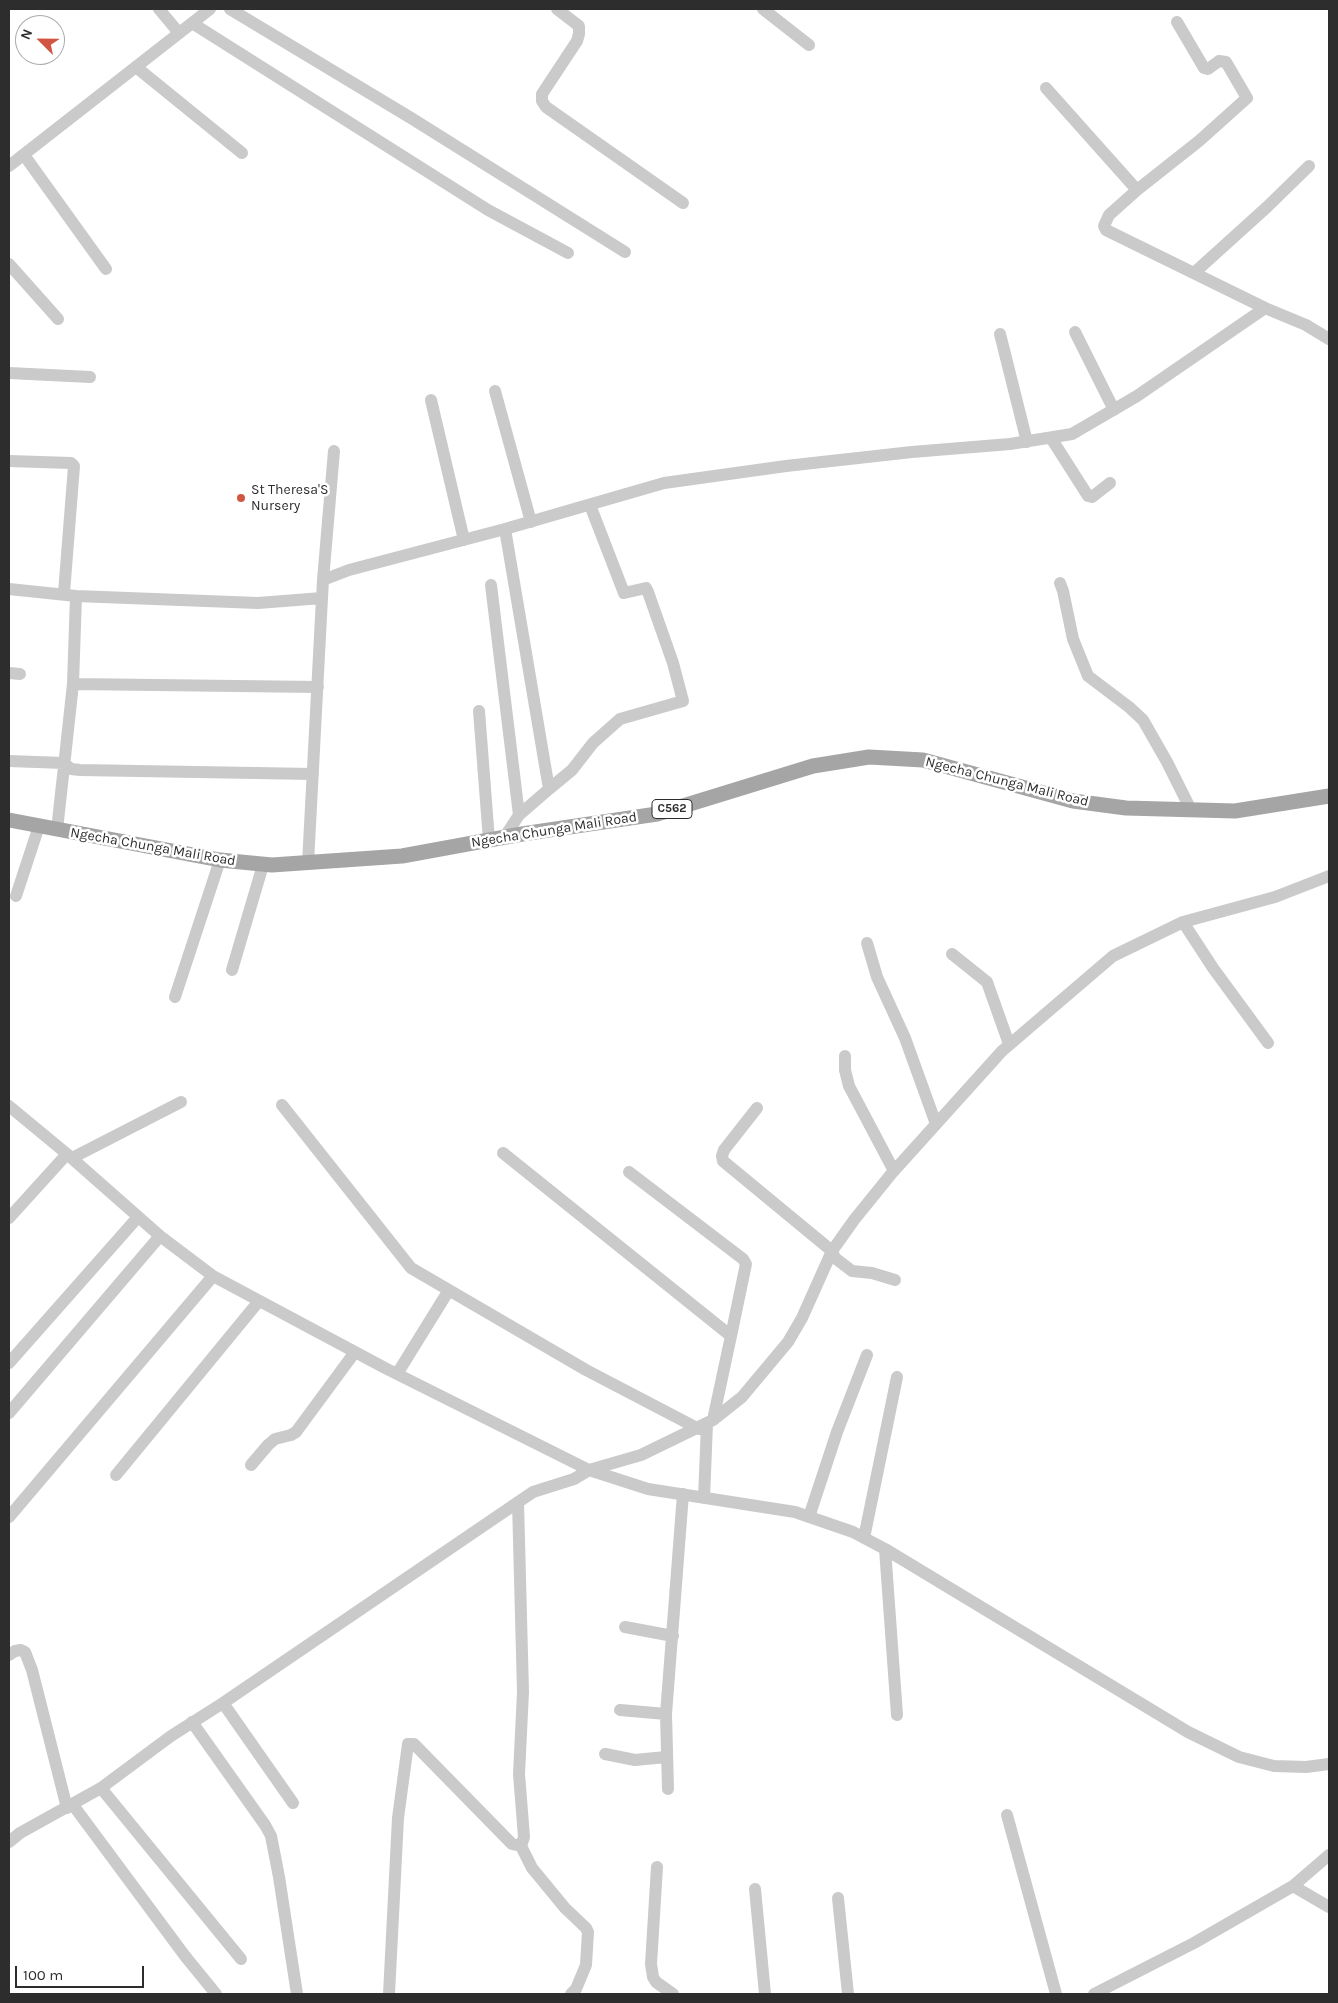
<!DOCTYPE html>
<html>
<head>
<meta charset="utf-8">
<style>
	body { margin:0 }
	#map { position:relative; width:1338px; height:2003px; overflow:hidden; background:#fff; font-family:Karla,sans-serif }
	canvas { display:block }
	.frame { position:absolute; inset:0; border:10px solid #2d2d2d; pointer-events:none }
	.north { position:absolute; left:15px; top:15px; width:50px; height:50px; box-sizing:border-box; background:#fff; border:1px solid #ababab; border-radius:50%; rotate:293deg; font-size:14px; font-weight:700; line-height:20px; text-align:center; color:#2d2d2d }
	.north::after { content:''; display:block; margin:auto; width:18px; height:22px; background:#d15641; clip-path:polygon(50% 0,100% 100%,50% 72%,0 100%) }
	.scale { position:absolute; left:15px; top:1966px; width:129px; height:22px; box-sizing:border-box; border:2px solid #2d2d2d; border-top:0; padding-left:6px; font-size:15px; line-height:18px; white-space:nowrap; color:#2d2d2d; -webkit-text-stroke:4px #fff; paint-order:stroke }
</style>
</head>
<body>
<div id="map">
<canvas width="1338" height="2003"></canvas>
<div class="frame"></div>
<div class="north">N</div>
<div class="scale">100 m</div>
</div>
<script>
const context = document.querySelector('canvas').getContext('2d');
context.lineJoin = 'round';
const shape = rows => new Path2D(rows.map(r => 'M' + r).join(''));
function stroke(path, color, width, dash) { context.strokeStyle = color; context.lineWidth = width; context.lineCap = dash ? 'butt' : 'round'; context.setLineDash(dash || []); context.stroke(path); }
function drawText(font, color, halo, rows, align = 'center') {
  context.font = font + ' Karla,sans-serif'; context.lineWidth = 5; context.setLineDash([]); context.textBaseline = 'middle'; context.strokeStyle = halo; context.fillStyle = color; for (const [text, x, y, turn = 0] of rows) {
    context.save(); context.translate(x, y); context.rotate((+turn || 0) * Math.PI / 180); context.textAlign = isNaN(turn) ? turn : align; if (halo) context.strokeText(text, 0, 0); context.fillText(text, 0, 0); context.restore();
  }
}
stroke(shape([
	[159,9,179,33],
	[230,9,411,118,625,252],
	[557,9,579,26,579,34,577,41,542,94,542,101,546,107,683,203],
	[763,9,809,45],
	[1177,22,1204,68,1208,69,1219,61,1226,62,1247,98,1199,141,1137,190,1109,215,1104,226,1106,230,1265,308],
	[192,23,488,210,568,253],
	[136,67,242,153],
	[1046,88,1137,190],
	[24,155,106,269],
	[9,166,210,9],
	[9,264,58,319],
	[1194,273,1267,207,1309,166],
	[1075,332,1114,410],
	[1000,334,1027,442],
	[9,373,90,377],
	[495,391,531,522],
	[431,400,464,540],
	[1051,438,1088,496,1092,497,1110,483],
	[9,461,71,463,74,466,64,593],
	[323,580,334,451],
	[1060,583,1063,591,1073,639,1088,676,1129,707,1143,720,1167,762,1191,810],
	[491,585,519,815],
	[9,589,76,596,258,603,322,598,308,863],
	[322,598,323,580,349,570,505,529,664,483,786,466,912,452,1010,444,1072,434,1137,396,1265,308,1306,325,1329,339],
	[9,673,20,674],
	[73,684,318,687],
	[479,711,489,840],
	[9,761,64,763,71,769,80,770,313,774],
	[549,789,572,770,593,743,620,719,683,701,673,663,648,592,646,588,624,593,590,505],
	[57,830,73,684,76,596],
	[504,838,519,815,549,789,505,529],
	[16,896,39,826],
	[1183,922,1213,968,1268,1043],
	[867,943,877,977,905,1038,936,1124],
	[952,954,987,982,1009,1044],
	[232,970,263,865],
	[175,997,220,860],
	[845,1056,845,1070,849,1086,894,1171],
	[282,1105,411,1268,586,1370,699,1429],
	[9,1106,67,1154,160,1236,213,1276,385,1368,589,1470,648,1489,795,1512,853,1532,885,1549,1188,1732,1239,1757,1274,1766,1306,1767,1329,1764],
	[757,1108,724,1150,722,1156,723,1161,832,1251,835,1258,852,1271,872,1273,895,1280],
	[503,1153,731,1336,713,1420],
	[72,1158,181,1102],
	[629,1172,743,1259,746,1264,731,1336],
	[9,1218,67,1154],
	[9,1363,138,1217],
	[397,1374,449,1290],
	[9,1413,160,1236],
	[251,1465,268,1445,275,1439,291,1435,296,1432,355,1352],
	[116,1475,259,1301],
	[704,1498,707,1424],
	[518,1502,523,1692,519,1774,524,1837,521,1846,532,1868,565,1908,586,1928,588,1932,586,1965,576,1989,571,1994],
	[9,1517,213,1276],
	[809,1517,837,1432,867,1355],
	[864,1538,897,1377],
	[885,1549,897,1715],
	[625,1627,673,1636],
	[9,1655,15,1651,21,1650,25,1652,32,1670,67,1808],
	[223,1703,293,1803],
	[620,1710,666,1714],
	[192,1722,265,1825,271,1836,279,1877,297,1994],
	[605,1754,635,1760,666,1757],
	[101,1788,241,1959],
	[668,1789,666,1714,683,1494],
	[73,1805,185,1956,216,1994],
	[1007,1815,1056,1994],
	[9,1842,20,1833,101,1788,171,1736,223,1703,533,1492,574,1479,589,1470,641,1455,713,1420,742,1397,788,1342,802,1318,832,1251,854,1220,892,1173,1002,1051,1113,956,1183,922,1275,897,1329,876],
	[657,1867,651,1964,653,1977,656,1982,673,1994],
	[1293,1886,1329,1907],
	[755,1889,765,1994],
	[838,1898,848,1994],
	[389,1994,398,1818,408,1744,414,1744,512,1844,521,1846],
	[1094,1994,1194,1943,1293,1886,1329,1855]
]), '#cacaca', 12);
stroke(shape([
	[9,820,220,860,272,865,402,856,522,834,657,814,813,766,869,757,923,760,1073,801,1126,808,1235,811,1329,796]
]), '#a5a5a5', 15);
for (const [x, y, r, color] of [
	[241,498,5,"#d15641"]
]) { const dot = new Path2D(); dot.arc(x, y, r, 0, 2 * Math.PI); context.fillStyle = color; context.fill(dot); stroke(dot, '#fff', 2); }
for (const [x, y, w] of [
	[672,809,40]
]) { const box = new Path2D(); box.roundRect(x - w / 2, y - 9.5, w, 19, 4); context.fillStyle = '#fff'; context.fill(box); stroke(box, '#2d2d2d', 1); }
drawText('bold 12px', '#2d2d2d', null, [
	["C562",672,809]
]);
drawText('14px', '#2d2d2d', '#fff', [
	["St Theresa'S",251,490],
	["Nursery",251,506]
], 'left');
drawText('14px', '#2d2d2d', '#fff', [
	["Ngecha Chunga Mali Road",1007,782,14],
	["Ngecha Chunga Mali Road",554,830,-9],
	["Ngecha Chunga Mali Road",153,847,10]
]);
</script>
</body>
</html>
